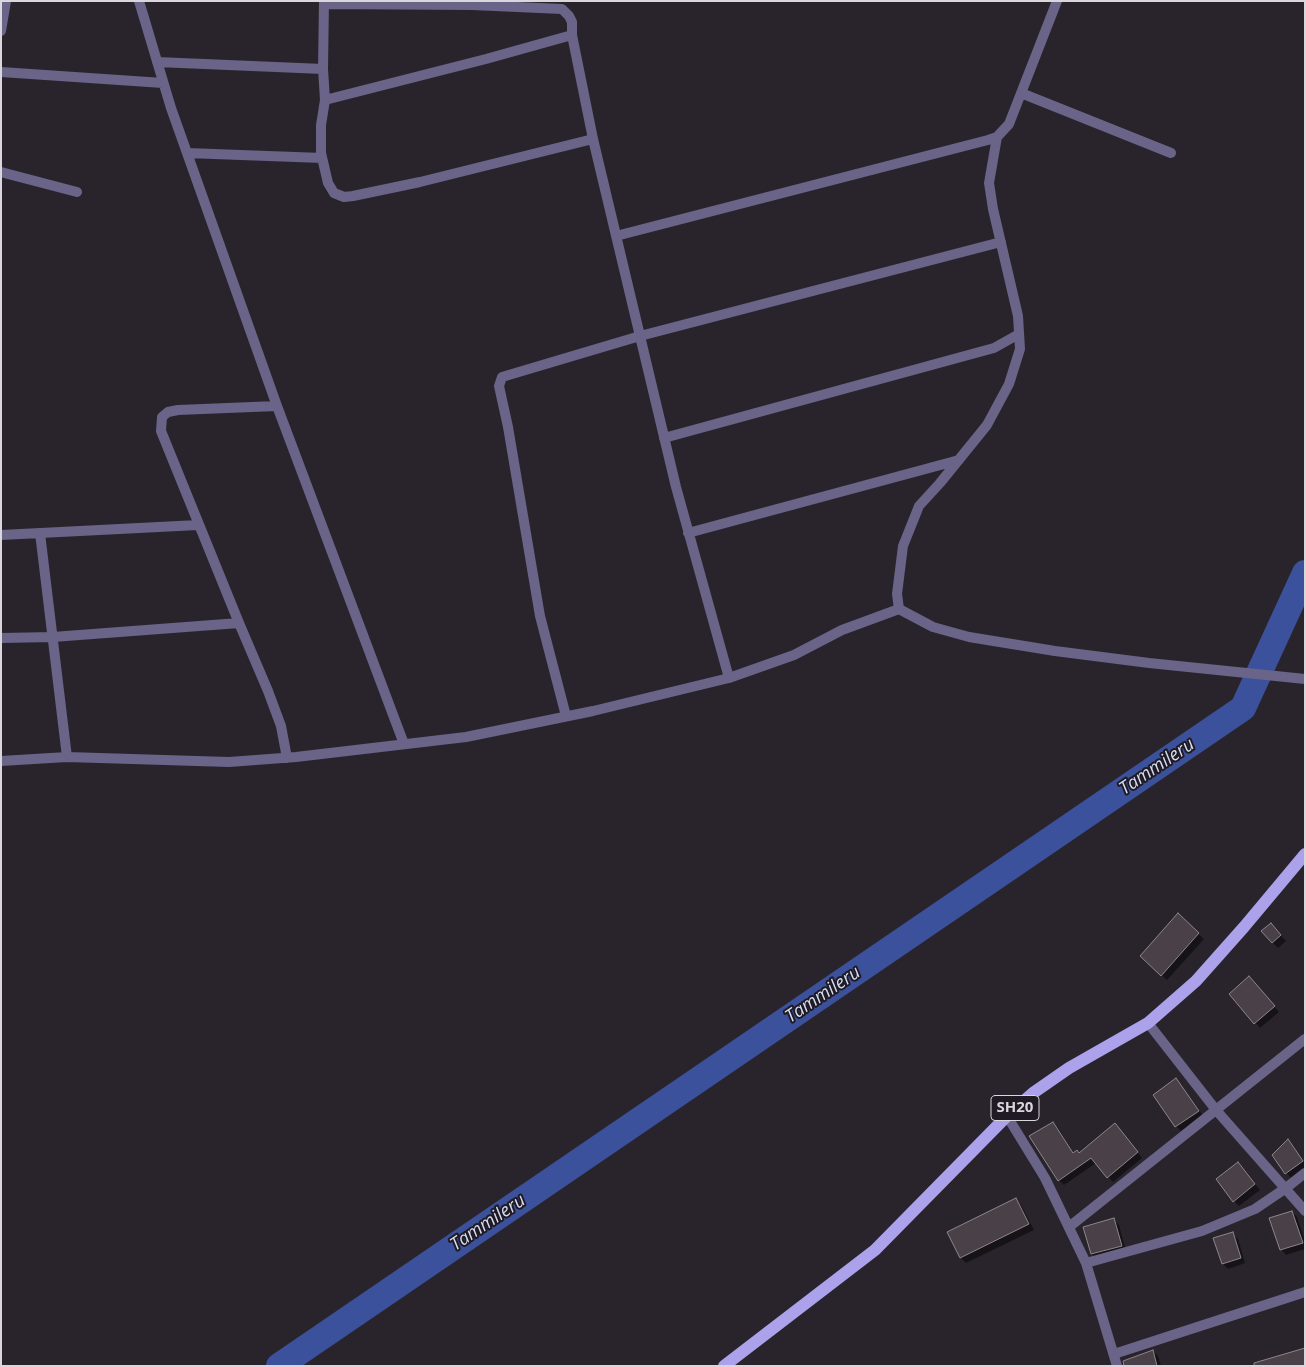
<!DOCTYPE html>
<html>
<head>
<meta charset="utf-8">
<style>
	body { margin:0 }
	#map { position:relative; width:1306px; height:1367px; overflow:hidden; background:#29242c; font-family:"Open Sans",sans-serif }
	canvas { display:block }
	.frame { position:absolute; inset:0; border:2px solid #d9d6dc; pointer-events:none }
</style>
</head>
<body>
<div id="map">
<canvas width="1306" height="1367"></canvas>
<div class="frame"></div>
</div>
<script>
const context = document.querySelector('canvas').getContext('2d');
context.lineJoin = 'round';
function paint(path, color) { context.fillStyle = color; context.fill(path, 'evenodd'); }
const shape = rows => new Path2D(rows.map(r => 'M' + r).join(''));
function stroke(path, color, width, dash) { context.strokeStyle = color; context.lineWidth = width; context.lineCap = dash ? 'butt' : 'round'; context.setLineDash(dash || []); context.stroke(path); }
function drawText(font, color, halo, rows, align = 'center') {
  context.font = font + ' "Open Sans",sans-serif'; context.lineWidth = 4; context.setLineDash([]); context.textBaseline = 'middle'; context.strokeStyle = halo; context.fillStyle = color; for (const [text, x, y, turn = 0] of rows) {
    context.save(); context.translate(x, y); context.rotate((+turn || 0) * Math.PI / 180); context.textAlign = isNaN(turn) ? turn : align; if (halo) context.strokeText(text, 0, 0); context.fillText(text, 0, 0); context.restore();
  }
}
paint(shape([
	[1276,930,1286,941,1278,948,1272,942],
	[1198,934,1204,939,1167,980,1146,961],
	[1254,983,1279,1012,1260,1028,1231,994],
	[1176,1080,1204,1117,1181,1131,1176,1126],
	[1053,1123,1058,1128,1074,1154,1079,1154,1120,1130,1142,1158,1113,1182,1096,1163,1064,1185,1059,1180],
	[1293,1146,1305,1164,1305,1169,1291,1178,1286,1172],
	[1238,1163,1260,1190,1239,1206,1234,1201],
	[1016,1199,1021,1205,1034,1230,966,1263,961,1258,949,1233],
	[1292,1212,1297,1217,1305,1241,1305,1249,1286,1255,1281,1249],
	[1113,1219,1119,1225,1126,1251,1097,1259,1092,1254,1084,1228],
	[1232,1234,1238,1239,1245,1263,1228,1269,1223,1264],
	[1153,1351,1158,1356,1161,1366,1124,1366,1124,1362]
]), '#0007');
stroke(shape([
	[279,1366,1243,708,1305,573]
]), '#3c519b', 26);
const building = shape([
	[1178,913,1199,933,1161,976,1140,956,1178,913],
	[1271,923,1281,935,1272,943,1261,931,1271,923],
	[1249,976,1275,1006,1254,1024,1229,994,1249,976],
	[1176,1078,1199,1111,1175,1127,1153,1095,1176,1078],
	[1053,1122,1073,1153,1077,1150,1079,1153,1115,1123,1138,1152,1107,1178,1091,1158,1058,1181,1029,1136,1053,1122],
	[1288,1139,1303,1161,1285,1174,1272,1155,1288,1139],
	[1238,1162,1255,1184,1233,1202,1216,1179,1238,1162],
	[1016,1198,1029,1224,960,1258,947,1232,1016,1198],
	[1292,1211,1303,1243,1280,1250,1269,1218,1292,1211],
	[1114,1218,1122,1246,1091,1254,1083,1227,1114,1218],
	[1233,1232,1241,1258,1222,1264,1213,1238,1233,1232],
	[1305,1348,1305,1366,1254,1366,1254,1363,1305,1348],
	[1153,1350,1157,1366,1124,1366,1123,1361,1153,1350]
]);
paint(building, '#494048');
stroke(building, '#8f858d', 1);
stroke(shape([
	[139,1,171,108,277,406,404,744],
	[324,1,323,69,325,100,321,125,321,153,328,183,334,193,344,197,353,196,420,182,593,139],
	[324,4,472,5,562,9,569,16,572,22,572,35,593,139,676,487,729,678],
	[1,31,6,1],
	[157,62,323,69],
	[1,72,163,83],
	[1021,93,1171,153],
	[325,100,486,59,572,35],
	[187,153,322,158],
	[1,172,77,192],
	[616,236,988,140,997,137,1009,124,1057,1],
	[277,406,178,410,168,412,162,417,161,431,239,623,268,691,281,726,287,758],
	[664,438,994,348,1019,334],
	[40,533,67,757],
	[688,533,959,460],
	[1,535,198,525],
	[899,609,897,594,903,546,919,506,940,483,987,425,1009,384,1020,349,1018,316,993,209,989,183,997,137],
	[1,638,53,637,239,623],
	[566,716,540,616,508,427,499,386,502,377,640,336,1001,242],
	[1,761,67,757,229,762,296,757,466,737,593,711,729,678,794,655,842,630,899,609,933,627,969,637,1055,651,1149,663,1305,679],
	[1148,1023,1216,1110,1305,1211],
	[1007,1116,1045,1178,1086,1263,1117,1366],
	[1069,1227,1305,1039],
	[1086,1263,1202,1231,1255,1209,1286,1188,1305,1173],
	[1114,1354,1305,1292]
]), '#696488', 10);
stroke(shape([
	[724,1366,875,1250,1007,1116,1033,1093,1069,1068,1148,1023,1196,981,1244,927,1305,854]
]), '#aca2eb', 12);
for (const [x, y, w] of [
	[1015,1108,48]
]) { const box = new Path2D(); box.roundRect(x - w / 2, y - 12.5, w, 25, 4); context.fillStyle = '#1f1a23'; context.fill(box); stroke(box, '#d9d6dc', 1); }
drawText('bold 15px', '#d9d6dc', null, [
	["SH20",1015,1108]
]);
drawText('italic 18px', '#d5def3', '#1f1a23', [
	["Tammileru",1157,767,-34],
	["Tammileru",823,995,-34],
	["Tammileru",488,1223,-34]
]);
</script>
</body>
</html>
